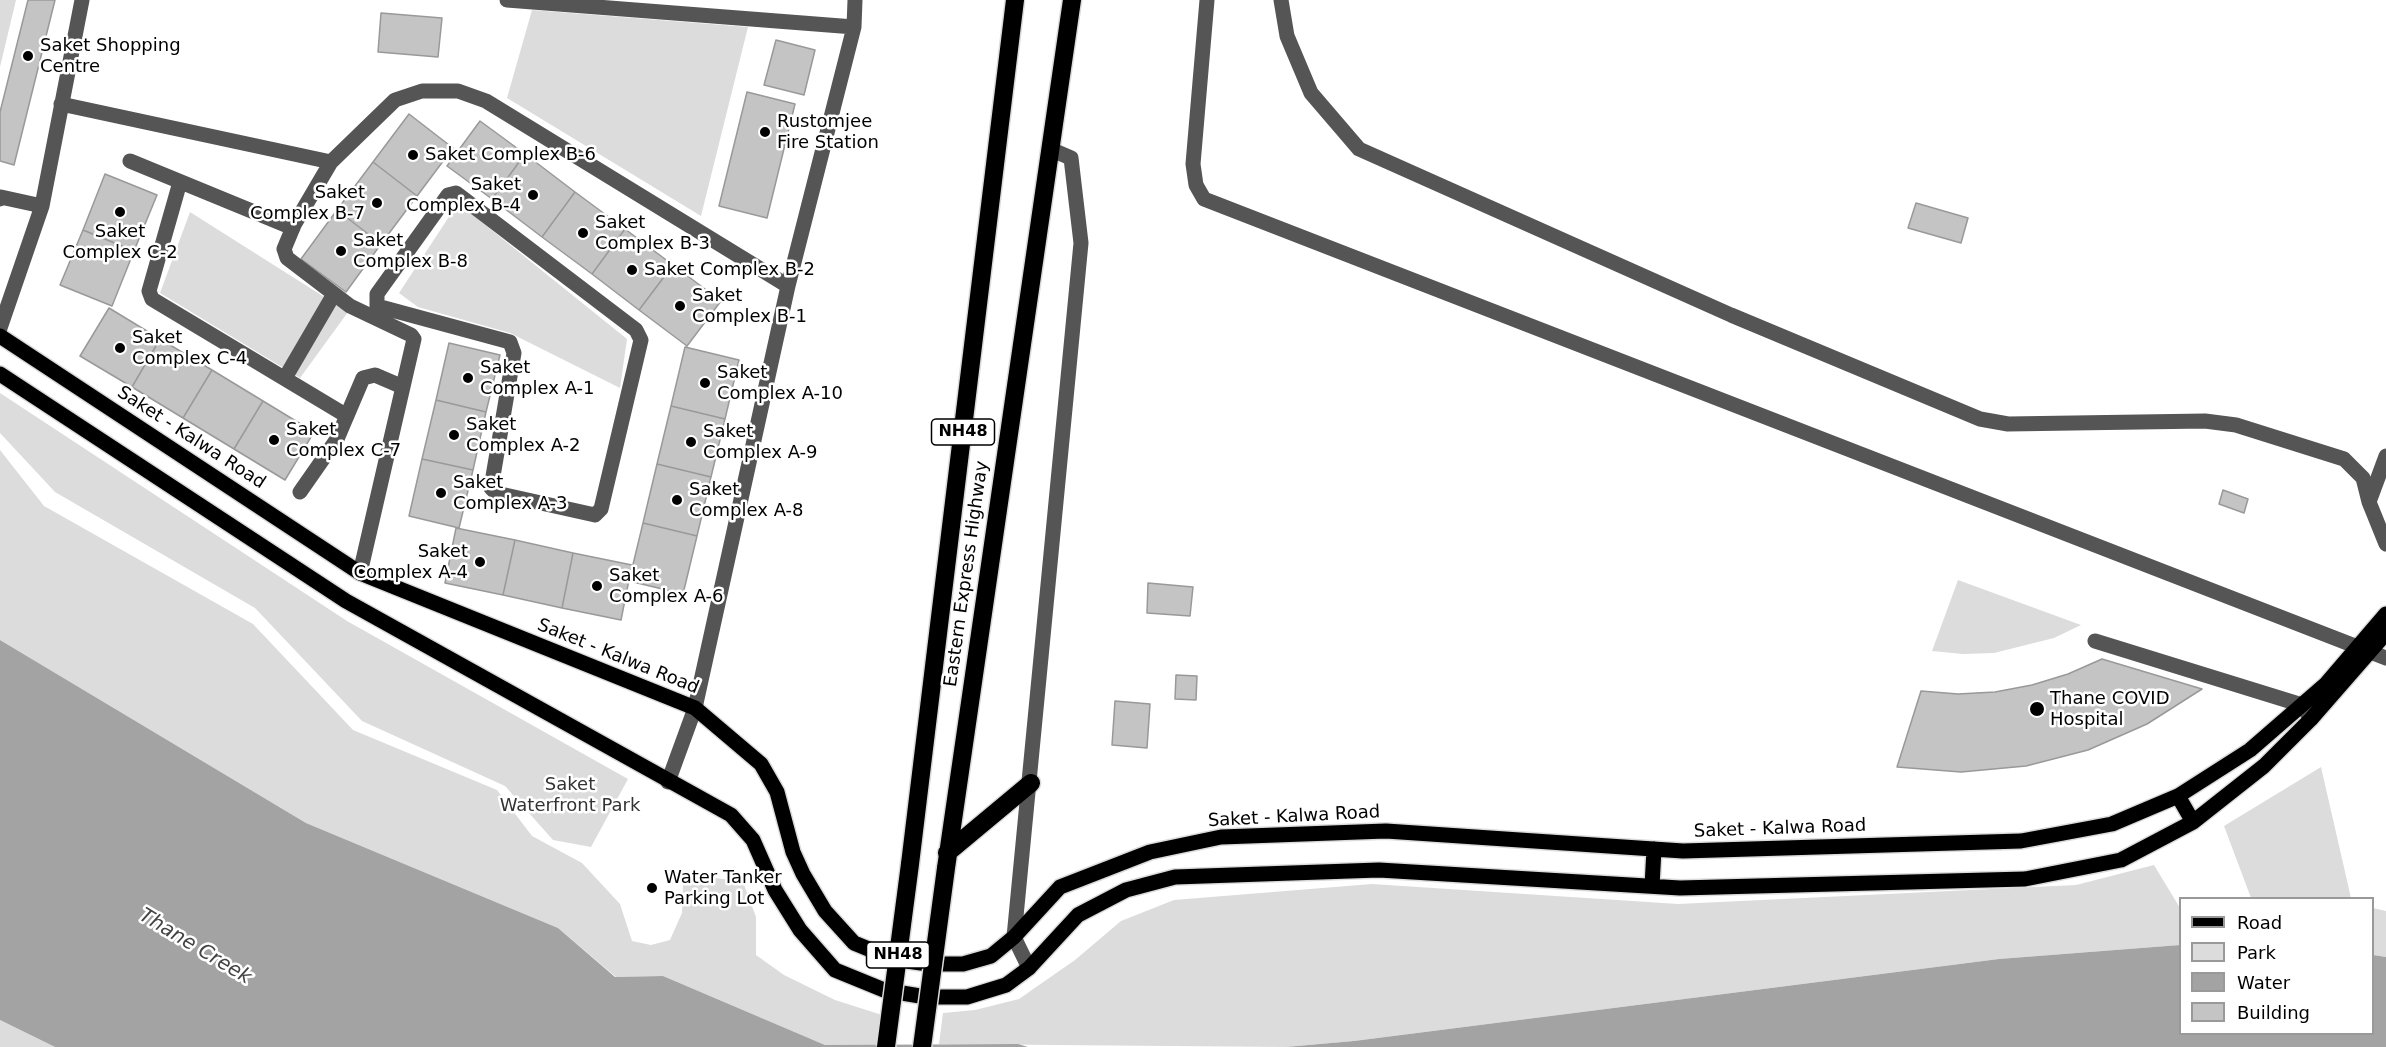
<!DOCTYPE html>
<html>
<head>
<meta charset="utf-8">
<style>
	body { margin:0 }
	#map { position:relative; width:2386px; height:1047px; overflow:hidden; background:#fff; font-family:"DejaVu Sans",sans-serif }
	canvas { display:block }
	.legend { position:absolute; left:2179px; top:897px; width:195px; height:138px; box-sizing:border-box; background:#fff; border:2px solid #999; margin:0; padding:8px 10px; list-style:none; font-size:18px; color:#000 }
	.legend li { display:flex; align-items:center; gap:12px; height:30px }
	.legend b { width:30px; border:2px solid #999 }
</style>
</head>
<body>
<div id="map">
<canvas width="2386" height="1047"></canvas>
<ul class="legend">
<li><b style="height:8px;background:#000"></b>Road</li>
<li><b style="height:16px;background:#dcdcdc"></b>Park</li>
<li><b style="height:16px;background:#a3a3a3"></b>Water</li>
<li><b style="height:16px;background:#c4c4c4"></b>Building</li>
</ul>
</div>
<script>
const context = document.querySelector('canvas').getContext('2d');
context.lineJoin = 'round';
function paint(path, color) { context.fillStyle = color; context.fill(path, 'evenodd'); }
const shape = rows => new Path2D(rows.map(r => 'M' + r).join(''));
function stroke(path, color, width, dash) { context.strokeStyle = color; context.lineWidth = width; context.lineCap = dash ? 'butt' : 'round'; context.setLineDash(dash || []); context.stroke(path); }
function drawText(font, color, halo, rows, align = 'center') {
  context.font = font + ' "DejaVu Sans",sans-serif'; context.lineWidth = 5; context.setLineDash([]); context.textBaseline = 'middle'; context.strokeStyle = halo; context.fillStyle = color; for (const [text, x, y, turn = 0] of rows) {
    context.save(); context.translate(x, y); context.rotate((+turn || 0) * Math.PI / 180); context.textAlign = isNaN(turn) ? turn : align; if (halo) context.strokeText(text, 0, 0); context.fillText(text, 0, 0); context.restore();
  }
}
paint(shape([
	[0,0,16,0,0,67],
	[532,10,748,27,701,216,507,98],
	[458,203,627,339,620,388,510,333,418,307,399,293],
	[190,212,348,312,300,378,160,293],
	[0,393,347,621,628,779,591,847,553,840,505,786,362,721,255,608,55,492,0,433],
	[0,450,44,506,253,624,353,730,497,790,532,836,582,863,620,904,632,941,651,945,670,940,682,913,683,884,716,878,743,882,756,917,756,955,784,975,835,1000,882,1015,878,1045,825,1045,663,976,616,977,558,928,306,823,0,640],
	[1958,580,2081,625,2054,638,1994,653,1963,654,1932,651],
	[2321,767,2351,898,2251,898,2224,826],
	[2154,865,2180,908,2180,945,1999,959,1354,1041,1286,1047,939,1044,943,1013,975,1010,1019,999,1075,960,1121,921,1174,900,1372,884,1678,904,2076,885],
	[2373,908,2386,911,2386,957,2373,955],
	[0,1020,55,1047,0,1047]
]), '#dcdcdc');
paint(shape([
	[0,640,306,823,558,928,615,977,663,976,825,1045,1018,1044,1028,1047,55,1047,0,1020],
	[2180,945,2180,1034,2372,1034,2373,955,2386,957,2386,1047,1286,1047,1354,1041,1999,959]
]), '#a3a3a3');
const building = shape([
	[28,0,55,0,14,165,0,161,0,112,28,0],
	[381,13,442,18,438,57,378,52,381,13],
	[776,40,815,50,804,95,764,85,776,40],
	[747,92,795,104,767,218,719,206,747,92],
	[409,114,453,148,417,196,373,162,409,114],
	[480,121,525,154,492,199,447,166,480,121],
	[525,154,575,192,542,237,492,199,525,154],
	[373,162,417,196,381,244,337,210,373,162],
	[105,174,157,195,134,251,83,230,105,174],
	[575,192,625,229,592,274,542,237,575,192],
	[1916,203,1968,218,1961,243,1908,228,1916,203],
	[337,210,381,244,346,292,301,259,337,210],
	[625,229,673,265,639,310,592,274,625,229],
	[83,230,134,251,112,306,60,285,83,230],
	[673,265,721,301,687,346,639,310,673,265],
	[109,308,160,339,132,387,80,356,109,308],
	[160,339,212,370,183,418,132,387,160,339],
	[449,343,500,355,486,412,436,400,449,343],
	[685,347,739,360,725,419,671,406,685,347],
	[212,370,263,401,234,449,183,418,212,370],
	[436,400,486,412,473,470,422,459,436,400],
	[263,401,314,432,285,480,234,449,263,401],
	[671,406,725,419,711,477,657,464,671,406],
	[422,459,473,470,459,528,409,516,422,459],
	[657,464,711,477,697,536,643,523,657,464],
	[2223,490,2248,499,2244,513,2219,504,2223,490],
	[643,523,697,536,683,594,629,581,643,523],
	[456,528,515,540,503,595,445,583,456,528],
	[515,540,573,553,562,608,503,595,515,540],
	[573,553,632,565,621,620,562,608,573,553],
	[1148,583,1193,587,1190,616,1147,613,1148,583],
	[2102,659,2202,689,2147,724,2088,750,2026,766,1961,772,1897,767,1921,691,1958,694,1995,692,2032,685,2068,674,2102,659],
	[1176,675,1197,676,1196,700,1175,699,1176,675],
	[1115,701,1150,704,1147,748,1112,745,1115,701]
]);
paint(building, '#c4c4c4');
stroke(building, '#999', 1.5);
const major = shape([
	[0,336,360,573,695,708,761,764,777,792,793,852,803,874,825,911,854,943,893,959,928,964,963,964,991,956,1014,937,1060,887,1150,852,1221,837,1386,831,1683,851,2021,841,2112,824,2178,796,2250,750,2326,684,2386,614],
	[0,374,346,601,731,815,753,840,775,890,800,930,835,970,884,990,926,997,967,997,1006,985,1029,968,1078,915,1126,890,1175,877,1379,870,1680,888,2025,879,2121,860,2193,822,2264,766,2311,719,2386,633],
	[2178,796,2193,822],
	[1652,886,1654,849]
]);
const highway = shape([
	[947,853,1031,783],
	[910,864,1015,0],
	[946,868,1072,0]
]);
stroke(major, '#dbdbdb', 18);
stroke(highway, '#dbdbdb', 21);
stroke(shape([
	[507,0,854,27],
	[1207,0,1193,164,1196,185,1204,199,2386,658],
	[1281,0,1287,36,1311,93,1359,149,1731,315,1980,419,2008,424,2205,421,2236,425,2344,459,2363,478,2369,502,2386,544],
	[61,104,331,162,395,100,422,91,458,91,486,101,788,286],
	[130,161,293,228],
	[331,162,294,225,284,249,287,258,350,306,411,335,414,339,360,573],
	[180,182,149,291,152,299,347,416],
	[0,199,1,197,42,206],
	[377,306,510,342,514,353,491,488,496,493,595,515,601,509,641,340,636,330,456,193,448,195,377,294,377,306,378,319],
	[0,328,42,206,82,0],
	[285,378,334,294],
	[300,492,337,439,363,378,375,375,403,387],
	[2369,502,2386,456],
	[2095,641,2302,705,2311,719],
	[668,782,695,708,788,286,854,27,855,0],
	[1029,968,1014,937,1081,243,1071,158,1050,149]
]), '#555', 15);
stroke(major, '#000', 15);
stroke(highway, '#000', 18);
const highwayBridge = shape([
	[886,1047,910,864],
	[922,1047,946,868]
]);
stroke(highwayBridge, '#dbdbdb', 21, []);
stroke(highwayBridge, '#000', 18);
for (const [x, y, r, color] of [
	[28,56,6,"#000"],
	[765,132,6,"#000"],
	[413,155,6,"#000"],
	[533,195,6,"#000"],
	[377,203,6,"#000"],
	[120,212,6,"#000"],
	[583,233,6,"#000"],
	[341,251,6,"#000"],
	[632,270,6,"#000"],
	[680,306,6,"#000"],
	[120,348,6,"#000"],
	[468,378,6,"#000"],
	[705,383,6,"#000"],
	[454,435,6,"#000"],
	[274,440,6,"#000"],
	[691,442,6,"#000"],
	[441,493,6,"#000"],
	[677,500,6,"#000"],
	[480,562,6,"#000"],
	[597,586,6,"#000"],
	[2037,709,8,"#000"],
	[652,888,6,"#000"]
]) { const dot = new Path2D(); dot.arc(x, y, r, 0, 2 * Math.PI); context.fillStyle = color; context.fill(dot); stroke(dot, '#fff', 2); }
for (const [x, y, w] of [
	[963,432,63],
	[898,955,63]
]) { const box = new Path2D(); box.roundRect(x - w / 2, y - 13, w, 26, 4.5); context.fillStyle = '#fff'; context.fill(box); stroke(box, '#000', 1.5); }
drawText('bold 16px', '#000', null, [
	["NH48",963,432],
	["NH48",898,955]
]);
drawText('18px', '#000', '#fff', [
	["Saket Shopping",40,46],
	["Centre",40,67],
	["Rustomjee",777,122],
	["Fire Station",777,143],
	["Saket Complex B-6",425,155],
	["Saket",521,185,"right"],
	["Complex B-4",521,206,"right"],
	["Saket",365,193,"right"],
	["Complex B-7",365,214,"right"],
	["Saket",595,223],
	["Complex B-3",595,244],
	["Saket",120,232,"center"],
	["Complex C-2",120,253,"center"],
	["Saket",353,241],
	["Complex B-8",353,262],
	["Saket Complex B-2",644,270],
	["Saket",692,296],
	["Complex B-1",692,317],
	["Saket",132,338],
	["Complex C-4",132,359],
	["Saket",480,368],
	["Complex A-1",480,389],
	["Saket",717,373],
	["Complex A-10",717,394],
	["Saket",466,425],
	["Complex A-2",466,446],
	["Saket",286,430],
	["Complex C-7",286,451],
	["Saket",703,432],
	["Complex A-9",703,453],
	["Saket",453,483],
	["Complex A-3",453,504],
	["Saket",689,490],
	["Complex A-8",689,511],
	["Saket",468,552,"right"],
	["Complex A-4",468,573,"right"],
	["Saket",609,576],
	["Complex A-6",609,597],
	["Thane COVID",2050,699],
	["Hospital",2050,720],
	["Water Tanker",664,878],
	["Parking Lot",664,899]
], 'left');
drawText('18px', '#000', '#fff', [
	["Saket - Kalwa Road",191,438,33],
	["Eastern Express Highway",967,574,-82],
	["Saket - Kalwa Road",618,657,22],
	["Saket - Kalwa Road",1294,817,-3],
	["Saket - Kalwa Road",1780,829,-2]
]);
drawText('18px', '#333', '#fff', [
	["Saket",570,785],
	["Waterfront Park",570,806]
]);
drawText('italic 20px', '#444', '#fff', [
	["Thane Creek",195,947,31]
]);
</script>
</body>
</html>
